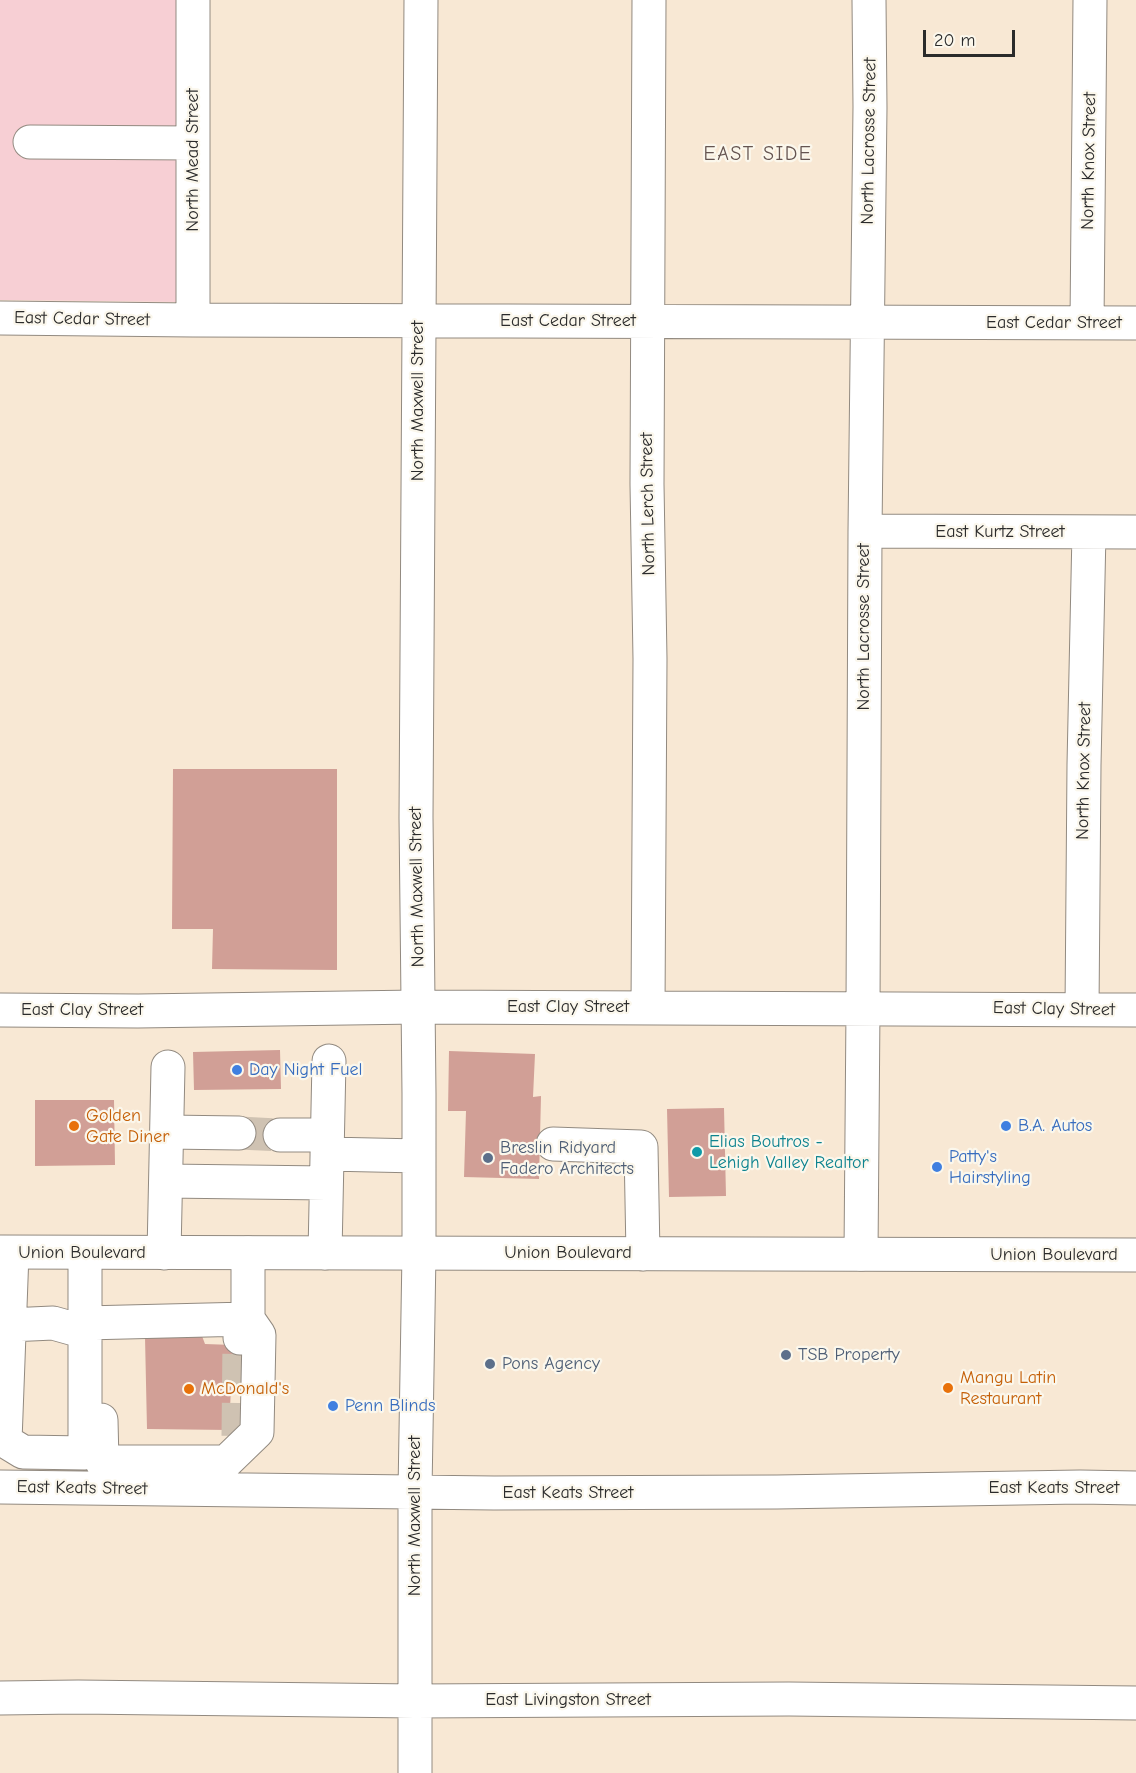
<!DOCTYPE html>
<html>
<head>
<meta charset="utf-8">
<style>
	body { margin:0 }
	#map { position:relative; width:1136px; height:1773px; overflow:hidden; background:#f8e8d4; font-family:"Comic Neue",sans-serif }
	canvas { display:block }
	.scale { position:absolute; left:923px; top:30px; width:92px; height:27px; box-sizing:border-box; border:3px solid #2b2b2b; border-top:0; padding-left:8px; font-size:18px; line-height:21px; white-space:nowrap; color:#2b2b2b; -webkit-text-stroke:4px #fbf7ec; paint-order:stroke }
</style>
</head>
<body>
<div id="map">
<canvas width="1136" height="1773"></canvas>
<div class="scale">20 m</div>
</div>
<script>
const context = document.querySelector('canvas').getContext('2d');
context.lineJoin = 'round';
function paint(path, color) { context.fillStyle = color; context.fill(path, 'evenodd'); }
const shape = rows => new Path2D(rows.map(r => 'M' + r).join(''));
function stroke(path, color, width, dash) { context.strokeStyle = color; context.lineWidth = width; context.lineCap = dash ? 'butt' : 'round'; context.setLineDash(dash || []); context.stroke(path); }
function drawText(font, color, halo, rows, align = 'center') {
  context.font = font + ' "Comic Neue",sans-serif'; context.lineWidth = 4.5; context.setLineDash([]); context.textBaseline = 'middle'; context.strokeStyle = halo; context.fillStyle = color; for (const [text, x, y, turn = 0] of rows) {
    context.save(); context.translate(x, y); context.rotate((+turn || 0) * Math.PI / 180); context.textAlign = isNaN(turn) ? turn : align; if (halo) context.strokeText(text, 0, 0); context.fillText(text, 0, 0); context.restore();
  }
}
paint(shape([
	[0,0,179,0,180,302,0,300]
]), '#f7cfd4');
paint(shape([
	[173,769,337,769,337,970,212,969,213,929,172,929],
	[280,1050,281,1089,194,1090,193,1052],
	[449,1051,535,1054,533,1097,541,1096,539,1179,464,1177,466,1111,448,1111],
	[35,1100,114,1100,115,1165,35,1166],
	[724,1108,726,1196,669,1197,667,1109],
	[202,1336,205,1344,233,1345,229,1430,147,1429,145,1337]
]), '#d19f96');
stroke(shape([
	[239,1133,280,1135],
	[238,1436,239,1340]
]), '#cfc2b2', 33, [33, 16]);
const minor = shape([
	[30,142,193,143],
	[0,318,193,320,1136,323],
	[193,320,193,0],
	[1087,323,1090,0],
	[865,531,1136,532],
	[648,1008,650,659,647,484,649,0],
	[0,1010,138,1011,418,1007,1136,1010],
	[1082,1010,1084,765,1089,532],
	[167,1132,239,1133],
	[280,1135,327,1135],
	[553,1144,641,1147,643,1254],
	[327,1154,419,1156],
	[166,1181,326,1183],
	[12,1253,5,1441,23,1452,85,1453,85,1253],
	[164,1253,168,1067],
	[325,1253,329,1061],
	[861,1254,863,1008,865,531,870,107,869,0],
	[85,1323,248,1319,240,1338],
	[9,1325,53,1323,85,1332],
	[101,1420,102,1462,226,1462,257,1432,259,1335,248,1319,248,1253],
	[0,1487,494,1493,777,1492,1080,1487,1136,1488],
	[0,1698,78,1697,415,1701,789,1699,1136,1703],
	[415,1773,415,1491,419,1253,419,1094,416,817,421,0]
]);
const major = shape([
	[0,1252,1136,1255]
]);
stroke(minor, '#928a80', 35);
stroke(major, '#928a80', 35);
stroke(minor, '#fff', 33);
stroke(major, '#fff', 33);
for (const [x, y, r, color] of [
	[237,1070,6,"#3f7fe0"],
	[74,1126,6,"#e8710a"],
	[1006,1126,6,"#3f7fe0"],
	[697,1152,6,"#0f9aa8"],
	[488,1158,6,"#5c6f8a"],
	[937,1167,6,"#3f7fe0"],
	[786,1355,6,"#5c6f8a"],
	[490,1364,6,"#5c6f8a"],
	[948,1388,6,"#e8710a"],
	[189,1389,6,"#e8710a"],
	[333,1406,6,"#3f7fe0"]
]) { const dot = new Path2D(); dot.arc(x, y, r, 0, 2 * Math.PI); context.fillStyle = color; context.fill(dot); stroke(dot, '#fbf7ec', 2); }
drawText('18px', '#2b2b2b', '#fbf7ec', [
	["North Lacrosse Street",869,141,-89],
	["North Mead Street",193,160,-90],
	["North Knox Street",1089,161,-89],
	["East Cedar Street",82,319,1],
	["East Cedar Street",568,321],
	["East Cedar Street",1054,323],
	["North Maxwell Street",418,401,-90],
	["North Lerch Street",648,504,-91],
	["East Kurtz Street",1000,532],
	["North Lacrosse Street",864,627,-90],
	["North Knox Street",1084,771,-89],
	["North Maxwell Street",417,887,-91],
	["East Clay Street",568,1007],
	["East Clay Street",1054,1009,1],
	["East Clay Street",82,1010],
	["Union Boulevard",82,1253],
	["Union Boulevard",568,1253],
	["Union Boulevard",1054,1255],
	["East Keats Street",82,1488,1],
	["East Keats Street",1054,1488],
	["East Keats Street",568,1493],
	["North Maxwell Street",415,1516,-90],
	["East Livingston Street",568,1700]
]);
drawText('18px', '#366cbe', '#fbf7ec', [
	["Day Night Fuel",249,1070],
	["B.A. Autos",1018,1126],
	["Patty's",949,1157],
	["Hairstyling",949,1178],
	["Penn Blinds",345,1406]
], 'left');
drawText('18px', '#c56008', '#fbf7ec', [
	["Golden",86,1116],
	["Gate Diner",86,1137],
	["Mangu Latin",960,1378],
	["Restaurant",960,1399],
	["McDonald's",201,1389]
], 'left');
drawText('18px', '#0d838f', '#fbf7ec', [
	["Elias Boutros -",709,1142],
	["Lehigh Valley Realtor",709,1163]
], 'left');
drawText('18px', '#4e5e75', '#fbf7ec', [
	["Breslin Ridyard",500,1148],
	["Fadero Architects",500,1169],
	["TSB Property",798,1355],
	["Pons Agency",502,1364]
], 'left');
context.letterSpacing = '1.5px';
drawText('20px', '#655450', '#fbf7ec', [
	["EAST SIDE",758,154]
]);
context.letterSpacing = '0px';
</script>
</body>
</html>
